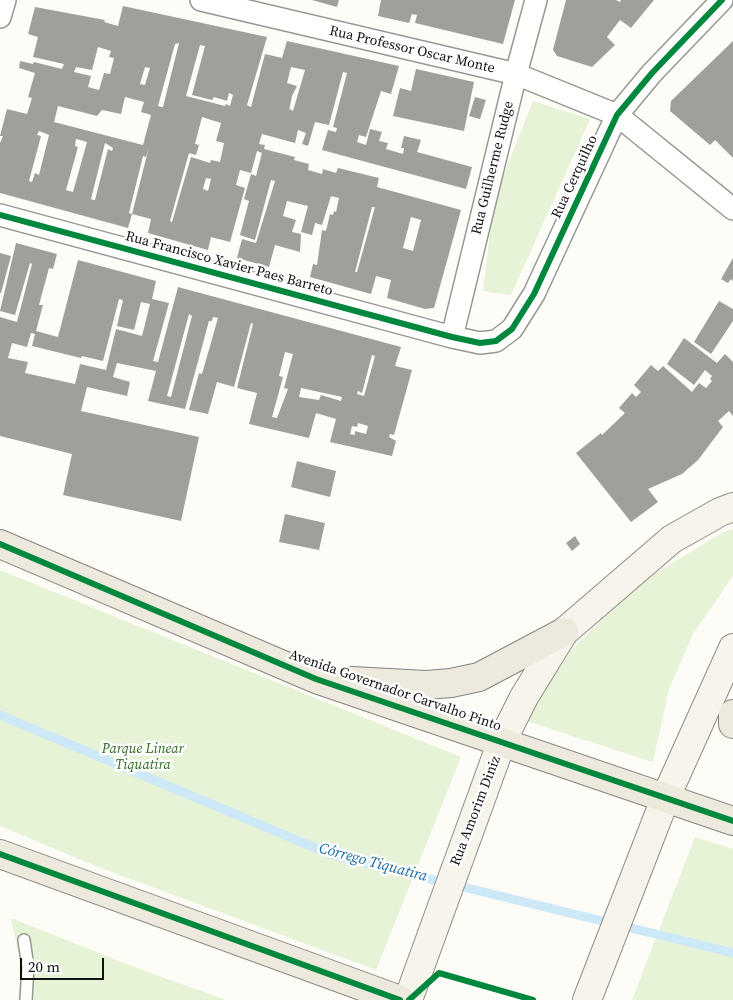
<!DOCTYPE html>
<html>
<head>
<meta charset="utf-8">
<style>
	body { margin:0 }
	#map { position:relative; width:733px; height:1000px; overflow:hidden; background:#fdfcf7; font-family:"Source Serif 4",serif }
	canvas { display:block }
	.scale { position:absolute; left:20px; top:958px; width:84px; height:22px; box-sizing:border-box; border:2px solid #111; border-top:0; padding-left:6px; font-size:15px; line-height:18px; white-space:nowrap; color:#111; -webkit-text-stroke:4px #fff; paint-order:stroke }
</style>
</head>
<body>
<div id="map">
<canvas width="733" height="1000"></canvas>
<div class="scale">20 m</div>
</div>
<script>
const context = document.querySelector('canvas').getContext('2d');
context.lineJoin = 'round';
function paint(path, color) { context.fillStyle = color; context.fill(path, 'evenodd'); }
const shape = rows => new Path2D(rows.map(r => 'M' + r).join(''));
function stroke(path, color, width, dash) { context.strokeStyle = color; context.lineWidth = width; context.lineCap = dash ? 'butt' : 'round'; context.setLineDash(dash || []); context.stroke(path); }
function drawText(font, color, halo, rows, align = 'center') {
  context.font = font + ' "Source Serif 4",serif'; context.lineWidth = 5; context.setLineDash([]); context.textBaseline = 'middle'; context.strokeStyle = halo; context.fillStyle = color; for (const [text, x, y, turn = 0] of rows) {
    context.save(); context.translate(x, y); context.rotate((+turn || 0) * Math.PI / 180); context.textAlign = isNaN(turn) ? turn : align; if (halo) context.strokeText(text, 0, 0); context.fillText(text, 0, 0); context.restore();
  }
}
paint(shape([
	[533,101,590,119,511,295,483,291,494,198],
	[733,529,733,576,693,634,669,689,653,762,526,721,537,699,573,648,641,582,723,532],
	[0,570,461,757,376,970,98,867,0,826],
	[695,837,733,849,733,1000,632,1000],
	[11,918,137,968,226,1000,18,1000,20,978,19,957]
]), '#e7f3d7');
stroke(shape([
	[0,715,332,855,733,953]
]), '#cde8f7', 9);
paint(shape([
	[312,0,339,0,337,7],
	[381,0,515,0,503,44,415,23,417,15,412,14,409,23,378,16],
	[566,0,616,0,620,2,621,0,654,0,631,28,620,20,607,37,615,45,592,67,557,56,553,50],
	[123,6,267,37,247,105,251,107,265,54,282,58,287,41,399,66,391,94,381,91,366,137,359,135,357,142,366,145,370,129,382,132,379,141,388,143,386,149,403,154,404,148,401,148,404,136,421,140,417,152,472,167,466,189,322,150,328,130,336,132,337,128,333,127,347,73,343,72,329,125,315,122,308,146,302,144,306,133,298,130,295,143,262,134,259,144,265,145,264,149,295,157,294,160,309,164,308,170,322,174,323,169,336,173,338,168,379,178,377,187,461,210,434,308,425,309,387,298,391,280,376,276,371,294,310,277,313,264,317,265,322,230,326,231,330,214,333,215,334,211,336,212,339,198,331,196,322,225,315,223,312,235,301,232,308,206,287,201,283,216,296,220,292,232,301,234,300,252,275,245,269,267,237,258,242,239,256,243,275,181,271,180,255,240,240,235,249,201,244,199,251,174,256,176,262,153,257,151,251,173,240,170,236,185,245,188,230,242,211,237,208,250,148,233,151,219,132,214,149,147,146,157,143,156,129,213,132,214,128,228,0,193,0,143,3,136,0,136,7,109,27,114,32,98,28,97,35,73,19,68,20,61,33,64,34,62,62,69,64,64,33,57,38,37,28,34,35,7,105,20,104,22,118,26],
	[179,43,163,107,161,107,158,106,175,44],
	[200,45,205,46,192,95,212,100,214,97,227,101,229,93,233,95,230,106,226,104,225,106,186,96],
	[98,47,111,51,109,57,114,58,110,74,104,73,99,90,88,87,91,76,74,72,76,67,92,70],
	[145,67,150,68,145,85,140,84],
	[291,67,305,70,293,111,290,109,289,111,292,96,297,86,287,83],
	[125,97,144,102,141,112,151,115,143,145,54,122,58,106,97,116,102,110,121,114],
	[202,117,221,123,216,141,224,143,220,162,211,160,210,163,191,157,172,222,170,221,189,153,196,155,199,145,195,144],
	[39,131,49,135,39,175,35,173,32,182,29,181,41,136,37,135],
	[76,139,87,142,73,192,66,190,78,147,75,146],
	[105,143,113,148,112,151,108,149,95,200,93,200,91,199],
	[206,178,211,179,208,191,203,189],
	[372,207,375,207,357,272,355,272],
	[411,217,421,220,413,251,403,248],
	[733,41,733,158,715,140,710,145,670,111,671,101],
	[416,69,474,82,464,131,393,116,400,88,411,91],
	[475,97,486,100,480,119,469,116],
	[16,243,57,254,53,269,49,268,39,305,43,305,36,331,58,337,78,260,156,281,152,299,169,303,153,361,158,362,178,287,401,347,395,366,412,370,394,435,390,434,389,437,396,441,392,456,330,442,336,419,316,413,309,438,249,424,257,393,237,388,253,324,251,323,234,387,217,382,208,414,189,410,199,373,202,374,218,318,213,317,212,321,209,321,185,409,148,401,156,371,117,363,113,377,130,382,127,396,87,387,81,411,199,437,181,521,63,495,72,454,0,436,0,317,17,322,32,264,30,263,15,315,0,311],
	[119,299,123,300,117,326,134,330,141,302,150,304,142,336,116,329,106,370,80,364,75,384,25,373,28,362,8,358,12,343,27,347,31,333,35,334,32,346,81,358,82,356,103,361],
	[189,314,192,316,171,397,167,396],
	[285,352,293,354,284,388,288,389,277,418,272,417,283,377,279,376],
	[372,355,375,356,364,396,357,394,358,391,362,393],
	[301,388,342,397,341,401,321,395,319,400,299,397],
	[358,423,368,426,366,434,355,431,355,435,350,434,352,426,357,427],
	[0,253,11,256,1,293,0,293],
	[733,258,733,281,731,279,728,283,721,279],
	[719,301,733,309,733,321,711,354,694,342],
	[684,338,717,363,725,354,733,362,733,416,729,411,718,421,723,427,698,460,682,474,648,489,658,502,631,522,576,453,601,433,602,435,625,413,619,408,632,393,636,397,641,392,634,385,651,365,658,371,663,366,692,392,699,383,706,388,712,381,710,379,712,376,705,370,694,385,667,364],
	[297,461,336,471,330,497,291,487],
	[285,514,325,523,319,550,279,542],
	[575,536,580,544,572,551,566,543]
]), '#a19f9c');
const lane = shape([
	[24,940,28,967,26,1000]
]);
const street = shape([
	[201,0,516,74,617,115,733,209],
	[0,17,5,0],
	[0,215,452,337,480,343,496,341,512,329,534,294,617,115,652,73,722,0],
	[452,337,516,74,536,0]
]);
const secondary = shape([
	[408,1000,502,741,524,697,564,632,672,539,720,512,733,507],
	[587,1000,665,799,733,648]
]);
const primary = shape([
	[0,544,316,679,733,821],
	[352,681,426,685,451,683,479,677,564,632],
	[733,714,733,724],
	[0,854,400,1000]
]);
stroke(lane, '#979795', 14);
stroke(street, '#979795', 24);
stroke(secondary, '#8e8d8b', 30);
stroke(primary, '#858482', 30);
stroke(lane, '#fffffe', 11);
stroke(street, '#fffffe', 21);
stroke(secondary, '#f6f4eb', 28);
stroke(primary, '#ede9dc', 28);
stroke(shape([
	[0,215,452,337,480,343,496,341,512,329,534,294,617,115,652,73,722,0],
	[0,544,316,679,733,821],
	[0,854,400,1000],
	[409,1000,439,973,533,1000]
]), '#00873e', 6);
drawText('14px', '#111', '#fff', [
	["Rua Professor Oscar Monte",412,50,13],
	["Rua Guilherme Rudge",493,168,-76],
	["Rua Cerquilho",575,177,-65],
	["Rua Francisco Xavier Paes Barreto",229,264,15],
	["Avenida Governador Carvalho Pinto",395,691,19],
	["Rua Amorim Diniz",476,811,-69]
]);
drawText('italic 14px', '#2f6b1f', '#fff', [
	["Parque Linear",143,749],
	["Tiquatira",143,765]
]);
drawText('italic 15px', '#1768a6', '#fff', [
	["Córrego Tiquatira",373,863,15]
]);
</script>
</body>
</html>
